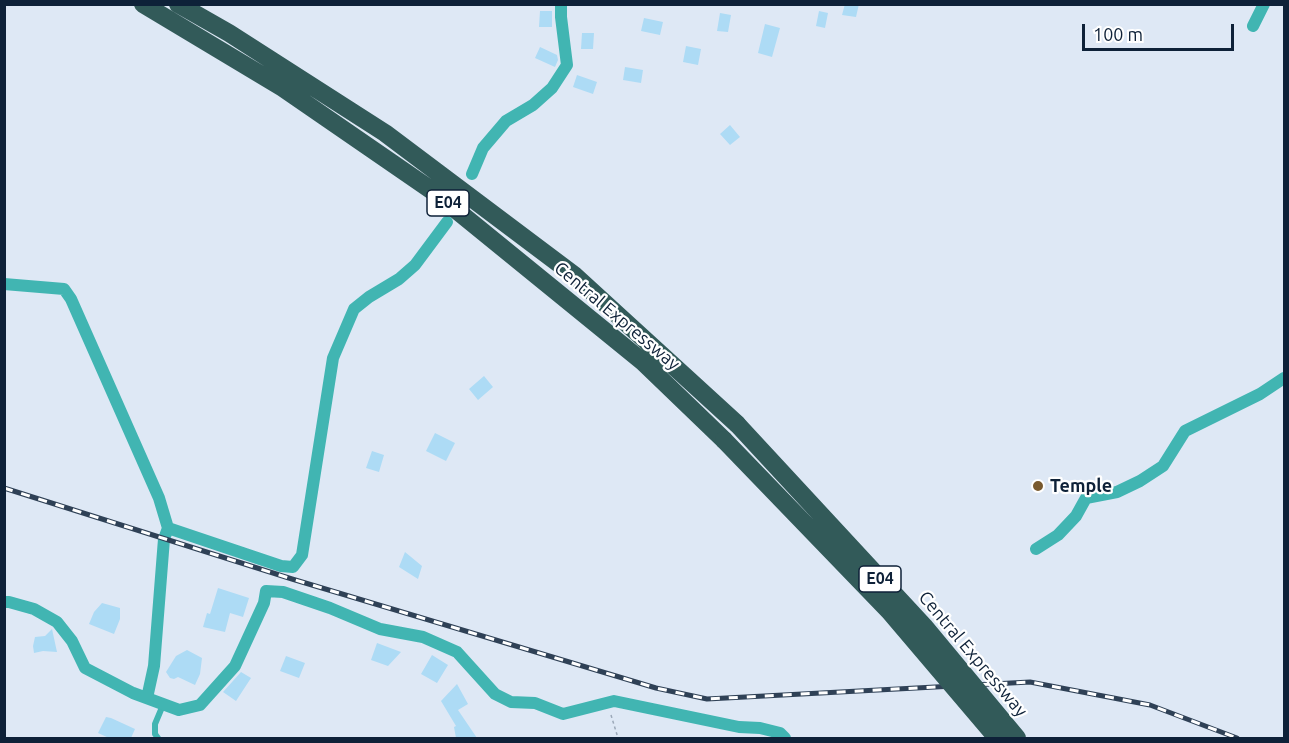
<!DOCTYPE html>
<html>
<head>
<meta charset="utf-8">
<style>
	body { margin:0 }
	#map { position:relative; width:1289px; height:743px; overflow:hidden; background:#dee8f5; font-family:Ubuntu,sans-serif }
	canvas { display:block }
	.frame { position:absolute; inset:0; border:6px solid #0e2138; pointer-events:none }
	.scale { position:absolute; left:1082px; top:24px; width:152px; height:27px; box-sizing:border-box; border:3px solid #0e2138; border-top:0; padding-left:8px; font-size:18px; line-height:21px; white-space:nowrap; color:#0e2138; -webkit-text-stroke:4px #fff; paint-order:stroke }
</style>
</head>
<body>
<div id="map">
<canvas width="1289" height="743"></canvas>
<div class="frame"></div>
<div class="scale">100 m</div>
</div>
<script>
const context = document.querySelector('canvas').getContext('2d');
context.lineJoin = 'round';
function paint(path, color) { context.fillStyle = color; context.fill(path, 'evenodd'); }
const shape = rows => new Path2D(rows.map(r => 'M' + r).join(''));
function stroke(path, color, width, dash) { context.strokeStyle = color; context.lineWidth = width; context.lineCap = dash ? 'butt' : 'round'; context.setLineDash(dash || []); context.stroke(path); }
function drawText(font, color, halo, rows, align = 'center') {
  context.font = font + ' Ubuntu,sans-serif'; context.lineWidth = 4.5; context.setLineDash([]); context.textBaseline = 'middle'; context.strokeStyle = halo; context.fillStyle = color; for (const [text, x, y, turn = 0] of rows) {
    context.save(); context.translate(x, y); context.rotate((+turn || 0) * Math.PI / 180); context.textAlign = isNaN(turn) ? turn : align; if (halo) context.strokeText(text, 0, 0); context.fillText(text, 0, 0); context.restore();
  }
}
paint(shape([
	[845,4,859,4,856,17,842,15],
	[540,11,552,11,552,27,539,27],
	[819,11,828,13,825,28,816,26],
	[720,13,731,15,728,32,717,31],
	[644,18,663,22,660,35,641,31],
	[765,24,780,28,772,57,758,53],
	[582,33,594,33,593,49,581,49],
	[686,46,701,49,698,65,683,62],
	[540,47,557,55,558,60,555,67,535,58],
	[625,67,643,70,641,83,623,80],
	[577,75,597,82,593,94,573,87],
	[730,125,740,137,730,145,720,134],
	[484,376,493,387,478,400,469,389],
	[435,433,455,443,446,461,426,451],
	[372,451,384,455,379,472,366,468],
	[405,552,422,566,418,579,399,567],
	[218,588,249,598,243,617,230,613,225,632,203,627,207,613,210,614],
	[102,603,120,608,120,619,114,634,89,624,94,612],
	[52,629,57,652,43,651,34,653,33,646,35,637,45,636],
	[377,643,401,652,388,666,371,660],
	[187,650,202,658,200,674,195,685,178,677,174,679,170,678,166,672,176,656],
	[432,655,448,665,437,683,421,674],
	[286,656,305,663,299,678,280,671],
	[241,672,251,678,236,701,223,692],
	[457,684,468,704,458,710,477,738,456,738,454,727,456,726,441,701],
	[106,717,111,718,135,729,131,738,109,738,98,733]
]), '#addbf5');
stroke(shape([
	[611,715,618,738]
]), '#9ba8b8', 1.5, [3, 3]);
stroke(shape([
	[158,738,155,734,155,724,163,705]
]), '#41b5b2', 6);
stroke(shape([
	[1253,26,1264,4],
	[472,174,483,148,506,121,533,105,552,88,567,65,561,17,561,4],
	[4,284,64,289,71,299,159,498,168,528],
	[1036,549,1058,535,1076,516,1086,498,1117,492,1140,481,1163,466,1185,431,1260,394,1284,378],
	[4,602,9,602,34,609,57,622,72,641,85,668,133,693,179,710,200,705,235,666,264,603,266,591,283,592,330,608,380,629,423,637,457,652,495,694,511,702,535,703,563,714,614,701,739,727,760,728,780,733,785,738],
	[147,698,154,666,164,539,168,528,281,566,293,567,302,555,333,358,354,309,369,297,399,279,415,265,447,222]
]), '#41b5b2', 12);
stroke(shape([
	[143,4,283,88,434,192,643,362,724,440],
	[178,4,229,33,385,133,574,275,737,424]
]), '#325a59', 18);
const rail = shape([
	[4,488,292,579,656,688,707,699,1030,682,1150,705,1237,738]
]);
stroke(rail, '#2f4156', 5);
stroke(rail, '#fff', 3, [9]);
stroke(shape([
	[737,424,924,626,1017,738],
	[724,440,889,611,997,738]
]), '#325a59', 18);
for (const [x, y, r, color] of [
	[1038,486,6,"#78592e"]
]) { const dot = new Path2D(); dot.arc(x, y, r, 0, 2 * Math.PI); context.fillStyle = color; context.fill(dot); stroke(dot, '#fff', 2); }
for (const [x, y, w] of [
	[448,203,42],
	[880,579,42]
]) { const box = new Path2D(); box.roundRect(x - w / 2, y - 13, w, 26, 4.5); context.fillStyle = '#fff'; context.fill(box); stroke(box, '#0e2138', 1.5); }
drawText('bold 16px', '#0e2138', null, [
	["E04",448,203],
	["E04",880,579]
]);
drawText('18px', '#0e2138', '#fff', [
	["Central Expressway",617,316,40],
	["Central Expressway",973,654,50]
]);
drawText('bold 18px', '#0e2138', '#fff', [
	["Temple",1050,486]
], 'left');
</script>
</body>
</html>
